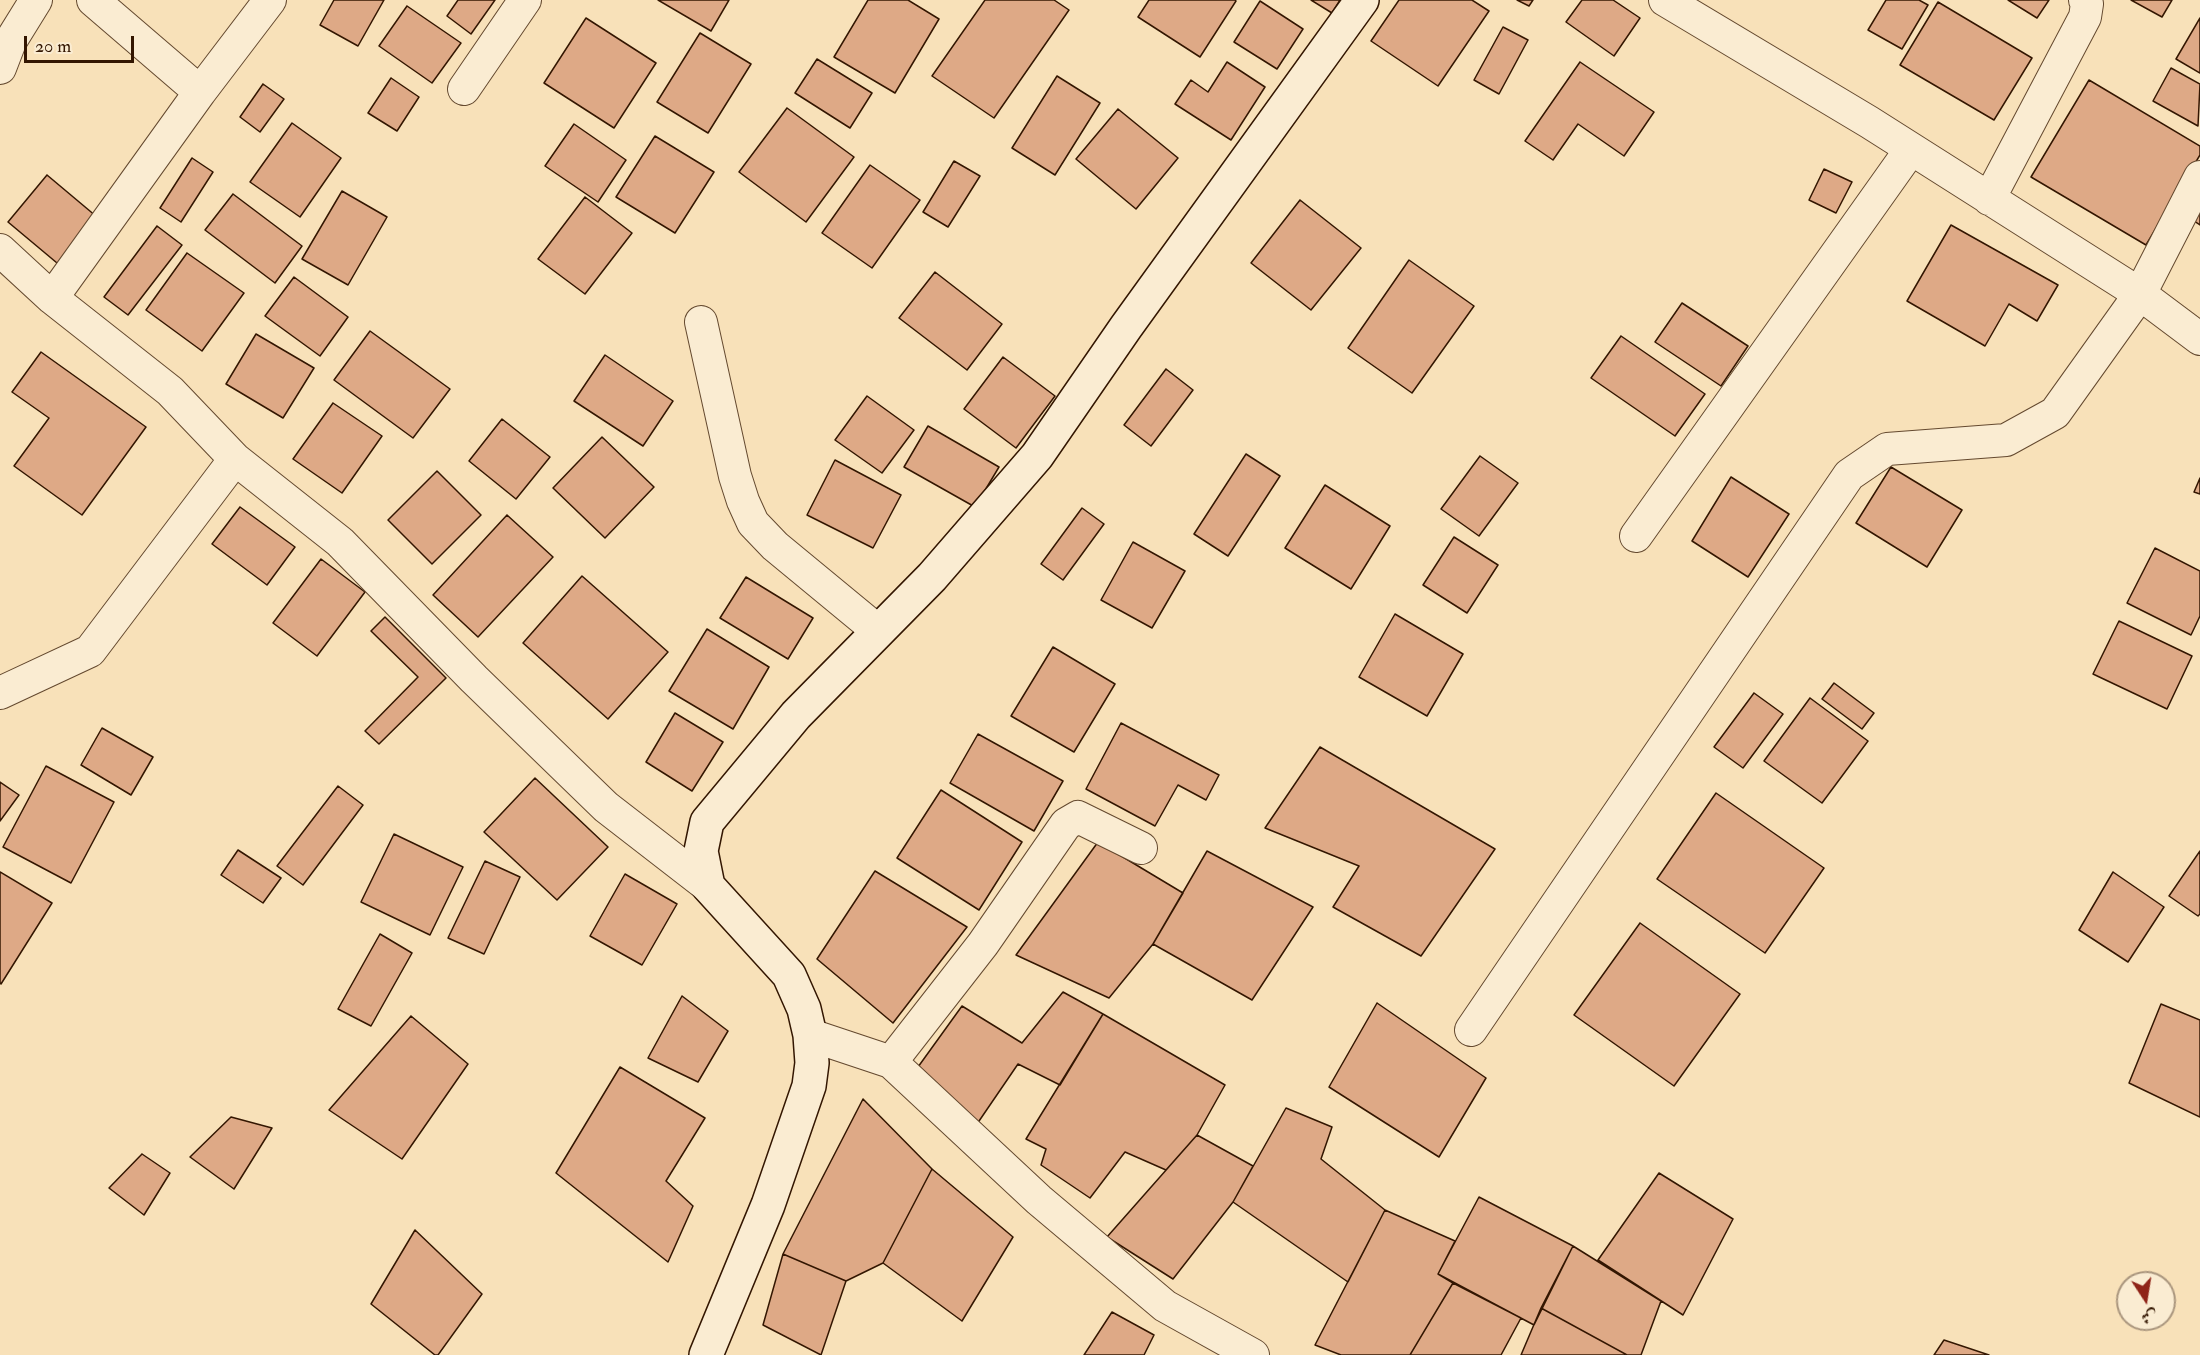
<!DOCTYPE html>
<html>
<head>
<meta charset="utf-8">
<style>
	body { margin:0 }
	#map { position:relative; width:2200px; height:1355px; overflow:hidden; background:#f8e1b9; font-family:"IM FELL Double Pica",Amiri,serif }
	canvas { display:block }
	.north { position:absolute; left:2116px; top:1271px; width:60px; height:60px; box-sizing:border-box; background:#faecd2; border:2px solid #aa967e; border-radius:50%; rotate:168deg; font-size:16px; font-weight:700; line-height:24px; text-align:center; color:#331601 }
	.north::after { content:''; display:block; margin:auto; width:21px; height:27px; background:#8f2418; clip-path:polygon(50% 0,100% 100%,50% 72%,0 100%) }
	.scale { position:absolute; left:24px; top:36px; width:110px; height:27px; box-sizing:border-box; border:3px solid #331601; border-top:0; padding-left:8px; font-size:18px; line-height:21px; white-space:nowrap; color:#331601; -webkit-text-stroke:4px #faecd2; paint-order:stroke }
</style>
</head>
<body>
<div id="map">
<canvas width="2200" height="1355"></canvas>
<div class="north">ش</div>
<div class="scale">20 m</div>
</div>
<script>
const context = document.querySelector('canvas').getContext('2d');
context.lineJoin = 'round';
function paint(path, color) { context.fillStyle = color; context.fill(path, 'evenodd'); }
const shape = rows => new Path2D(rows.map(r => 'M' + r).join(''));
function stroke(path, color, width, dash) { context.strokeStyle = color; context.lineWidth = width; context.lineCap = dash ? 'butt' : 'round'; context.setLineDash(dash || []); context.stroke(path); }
const building = shape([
	[334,0,384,0,358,46,320,25,334,0],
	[458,0,495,0,471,34,447,16,458,0],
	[658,0,729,0,711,31,658,0],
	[868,0,908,0,939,19,895,93,834,57,868,0],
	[985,0,1054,0,1069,10,994,118,932,76,985,0],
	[1149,0,1235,0,1236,1,1200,57,1138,17,1149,0],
	[1311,0,1340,0,1332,13,1311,0],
	[1399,0,1472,0,1489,11,1438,86,1371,41,1399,0],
	[1517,0,1533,0,1529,6,1517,0],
	[1582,0,1613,0,1640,18,1614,56,1566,22,1582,0],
	[1886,0,1919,0,1928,5,1902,49,1868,30,1886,0],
	[2008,0,2049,0,2037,18,2008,0],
	[2131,0,2172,0,2162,17,2131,0],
	[1260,1,1303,29,1277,69,1234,42,1260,1],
	[1938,2,2032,58,1994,120,1900,65,1938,2],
	[407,6,461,43,432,83,379,46,407,6],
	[586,18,656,63,614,128,544,83,586,18],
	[2200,18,2200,73,2176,59,2200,18],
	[1503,27,1528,40,1499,94,1474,80,1503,27],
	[700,33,751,64,708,133,657,102,700,33],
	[817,59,872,93,850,128,795,93,817,59],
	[1227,62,1265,87,1231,140,1175,104,1191,80,1208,92,1227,62],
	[1580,62,1654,112,1624,156,1578,124,1553,160,1525,141,1580,62],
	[2171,68,2200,84,2198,126,2153,101,2171,68],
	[1057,76,1100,103,1055,175,1012,148,1057,76],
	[391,78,419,97,397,131,368,113,391,78],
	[2089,80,2200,146,2200,155,2146,245,2031,177,2089,80],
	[263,84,284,99,260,132,240,117,263,84],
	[787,108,854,157,806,222,739,172,787,108],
	[1118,109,1178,158,1136,209,1076,159,1118,109],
	[292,123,341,158,300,217,250,182,292,123],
	[574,124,626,160,598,202,545,166,574,124],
	[655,136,714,172,675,233,616,197,655,136],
	[192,158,213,172,181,222,160,208,192,158],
	[954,161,980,176,948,227,923,212,954,161],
	[870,165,920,200,872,268,822,233,870,165],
	[1824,169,1852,182,1836,213,1809,200,1824,169],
	[47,175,103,222,63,268,8,222,47,175],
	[342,191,387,217,348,285,302,259,342,191],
	[233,194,302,246,275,283,205,230,233,194],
	[585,197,632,233,585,294,538,259,585,197],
	[1300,200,1361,248,1311,310,1251,263,1300,200],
	[2200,205,2200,225,2191,219,2200,205],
	[1951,225,2058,285,2037,321,2009,304,1985,346,1907,301,1951,225],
	[157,226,182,245,128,315,104,297,157,226],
	[187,253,244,293,202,351,146,310,187,253],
	[1409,260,1474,306,1412,393,1348,348,1409,260],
	[935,272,1002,324,967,370,899,318,935,272],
	[294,277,348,317,320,356,265,316,294,277],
	[1682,303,1748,346,1721,386,1655,342,1682,303],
	[370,331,450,389,413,438,334,380,370,331],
	[256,334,314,368,283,418,226,384,256,334],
	[1621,336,1705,394,1675,436,1591,378,1621,336],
	[41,352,146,427,82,515,14,466,49,418,12,392,41,352],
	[605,355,673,401,643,446,574,401,605,355],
	[1003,357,1055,396,1016,448,964,409,1003,357],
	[1166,369,1193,390,1151,446,1124,425,1166,369],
	[867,396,914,430,882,473,835,440,867,396],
	[333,403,382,436,342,493,293,459,333,403],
	[502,419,550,457,516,499,469,461,502,419],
	[928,426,999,467,975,507,904,467,928,426],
	[602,437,654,487,605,538,553,488,602,437],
	[1246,454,1280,476,1228,556,1194,534,1246,454],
	[1480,456,1518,483,1479,536,1441,509,1480,456],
	[835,460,901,495,873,548,807,515,835,460],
	[1891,467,1962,510,1927,567,1856,523,1891,467],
	[437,471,481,515,432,564,388,520,437,471],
	[1731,477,1789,514,1748,577,1692,541,1731,477],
	[2200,478,2200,494,2194,492,2200,478],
	[1325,485,1390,526,1351,589,1285,548,1325,485],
	[240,507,295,547,267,585,212,544,240,507],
	[1082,508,1104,524,1063,580,1041,564,1082,508],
	[507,515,553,557,478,637,433,595,507,515],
	[1454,537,1498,565,1467,613,1423,585,1454,537],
	[1133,542,1185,571,1152,628,1101,600,1133,542],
	[2155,548,2200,571,2200,616,2191,635,2127,603,2155,548],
	[321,559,365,592,317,656,273,623,321,559],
	[582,576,668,652,608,719,523,643,582,576],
	[746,577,813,618,788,659,720,618,746,577],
	[1395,614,1463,654,1427,716,1359,677,1395,614],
	[385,617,446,678,379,744,365,731,418,677,371,631,385,617],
	[2119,621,2192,656,2167,709,2093,674,2119,621],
	[707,629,769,667,733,729,669,691,707,629],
	[1053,647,1115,684,1074,752,1011,716,1053,647],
	[1834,683,1874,713,1862,729,1822,699,1834,683],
	[1754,693,1783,714,1743,768,1714,747,1754,693],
	[1810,698,1868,741,1822,803,1764,761,1810,698],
	[675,713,723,742,692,791,646,762,675,713],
	[1121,723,1219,775,1206,800,1178,785,1155,826,1086,789,1121,723],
	[102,728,153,757,131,795,81,765,102,728],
	[978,734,1063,781,1034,831,950,783,978,734],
	[1320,747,1495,849,1421,956,1333,907,1359,866,1265,828,1320,747],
	[46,766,114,802,71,883,3,847,46,766],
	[535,778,608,847,557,900,484,832,535,778],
	[0,782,19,795,0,821,0,782],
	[338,786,363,805,303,885,277,866,338,786],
	[941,790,1022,842,979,910,897,858,941,790],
	[1716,793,1824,868,1765,953,1657,879,1716,793],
	[394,834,463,867,430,935,361,902,394,834],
	[1098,842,1183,893,1153,944,1109,998,1016,955,1098,842],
	[238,850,281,878,263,903,221,875,238,850],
	[1207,851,1313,907,1252,1000,1153,944,1207,851],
	[2200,851,2200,914,2198,916,2169,896,2200,851],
	[485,861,520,877,484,954,448,938,485,861],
	[875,871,967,927,893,1023,817,959,875,871],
	[0,872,52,903,1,984,0,983,0,872],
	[2113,872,2164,907,2128,962,2079,930,2113,872],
	[625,874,677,904,642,965,590,936,625,874],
	[1640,923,1740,994,1674,1086,1574,1015,1640,923],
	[380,934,412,953,371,1026,338,1009,380,934],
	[1063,992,1103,1014,1060,1085,1018,1064,977,1124,918,1067,962,1006,1022,1043,1063,992],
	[682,996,728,1031,698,1082,648,1058,682,996],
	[1377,1003,1486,1078,1439,1157,1329,1087,1377,1003],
	[2161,1004,2200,1020,2200,1117,2129,1083,2161,1004],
	[1103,1014,1225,1085,1197,1135,1166,1170,1125,1152,1090,1198,1041,1165,1046,1149,1026,1139,1103,1014],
	[411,1016,468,1064,402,1159,329,1110,411,1016],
	[620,1067,705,1118,666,1181,693,1206,668,1262,556,1173,620,1067],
	[863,1099,932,1169,883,1263,846,1281,783,1254,863,1099],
	[1286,1108,1332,1127,1321,1159,1385,1210,1348,1282,1233,1202,1286,1108],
	[231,1117,272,1128,234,1189,190,1157,231,1117],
	[1197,1135,1253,1166,1233,1202,1173,1279,1107,1237,1197,1135],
	[142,1154,170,1173,144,1215,109,1188,142,1154],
	[932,1169,1013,1237,962,1321,883,1263,932,1169],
	[1659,1173,1733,1219,1683,1315,1598,1260,1659,1173],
	[1479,1197,1573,1246,1534,1325,1438,1274,1479,1197],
	[1385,1210,1455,1241,1438,1274,1453,1283,1410,1355,1341,1355,1315,1345,1385,1210],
	[415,1230,482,1294,438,1355,435,1355,371,1304,415,1230],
	[1573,1246,1661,1301,1641,1355,1627,1355,1541,1308,1573,1246],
	[783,1254,846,1281,821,1355,763,1325,783,1254],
	[1453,1283,1521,1318,1501,1355,1410,1355,1453,1283],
	[1541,1308,1627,1355,1521,1355,1541,1308],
	[1112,1312,1154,1335,1144,1355,1084,1355,1112,1312],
	[1944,1340,1989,1355,1934,1355,1944,1340]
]);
paint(building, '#dea986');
stroke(building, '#331601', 1.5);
const street = shape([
	[93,0,200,92],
	[1665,0,1869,122,2140,294,2200,339],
	[0,68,10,42,36,0],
	[464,89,525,0],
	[1989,199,2085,17,2087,4,2085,0],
	[0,250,52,298,170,391,235,459,340,542,474,679,606,807,708,886],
	[52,298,200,92,270,0],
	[701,322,735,476,743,501,753,523,775,546,878,631],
	[1636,536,1911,149],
	[0,693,90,651,235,459],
	[1471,1030,1849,475,1887,449,2006,440,2055,413,2140,294,2200,177],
	[810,1035,891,1062,1039,1200,1165,1306,1253,1355],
	[891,1062,983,944,1066,824,1078,817,1141,848]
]);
const secondary = shape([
	[706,1355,768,1205,809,1086,812,1063,810,1035,804,1009,789,975,708,886,701,851,707,822,796,715,932,577,1037,456,1126,327,1362,0]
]);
stroke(street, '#64492f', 34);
stroke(secondary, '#331601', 36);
stroke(street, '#faecd2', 32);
stroke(secondary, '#faecd2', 33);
</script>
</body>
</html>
